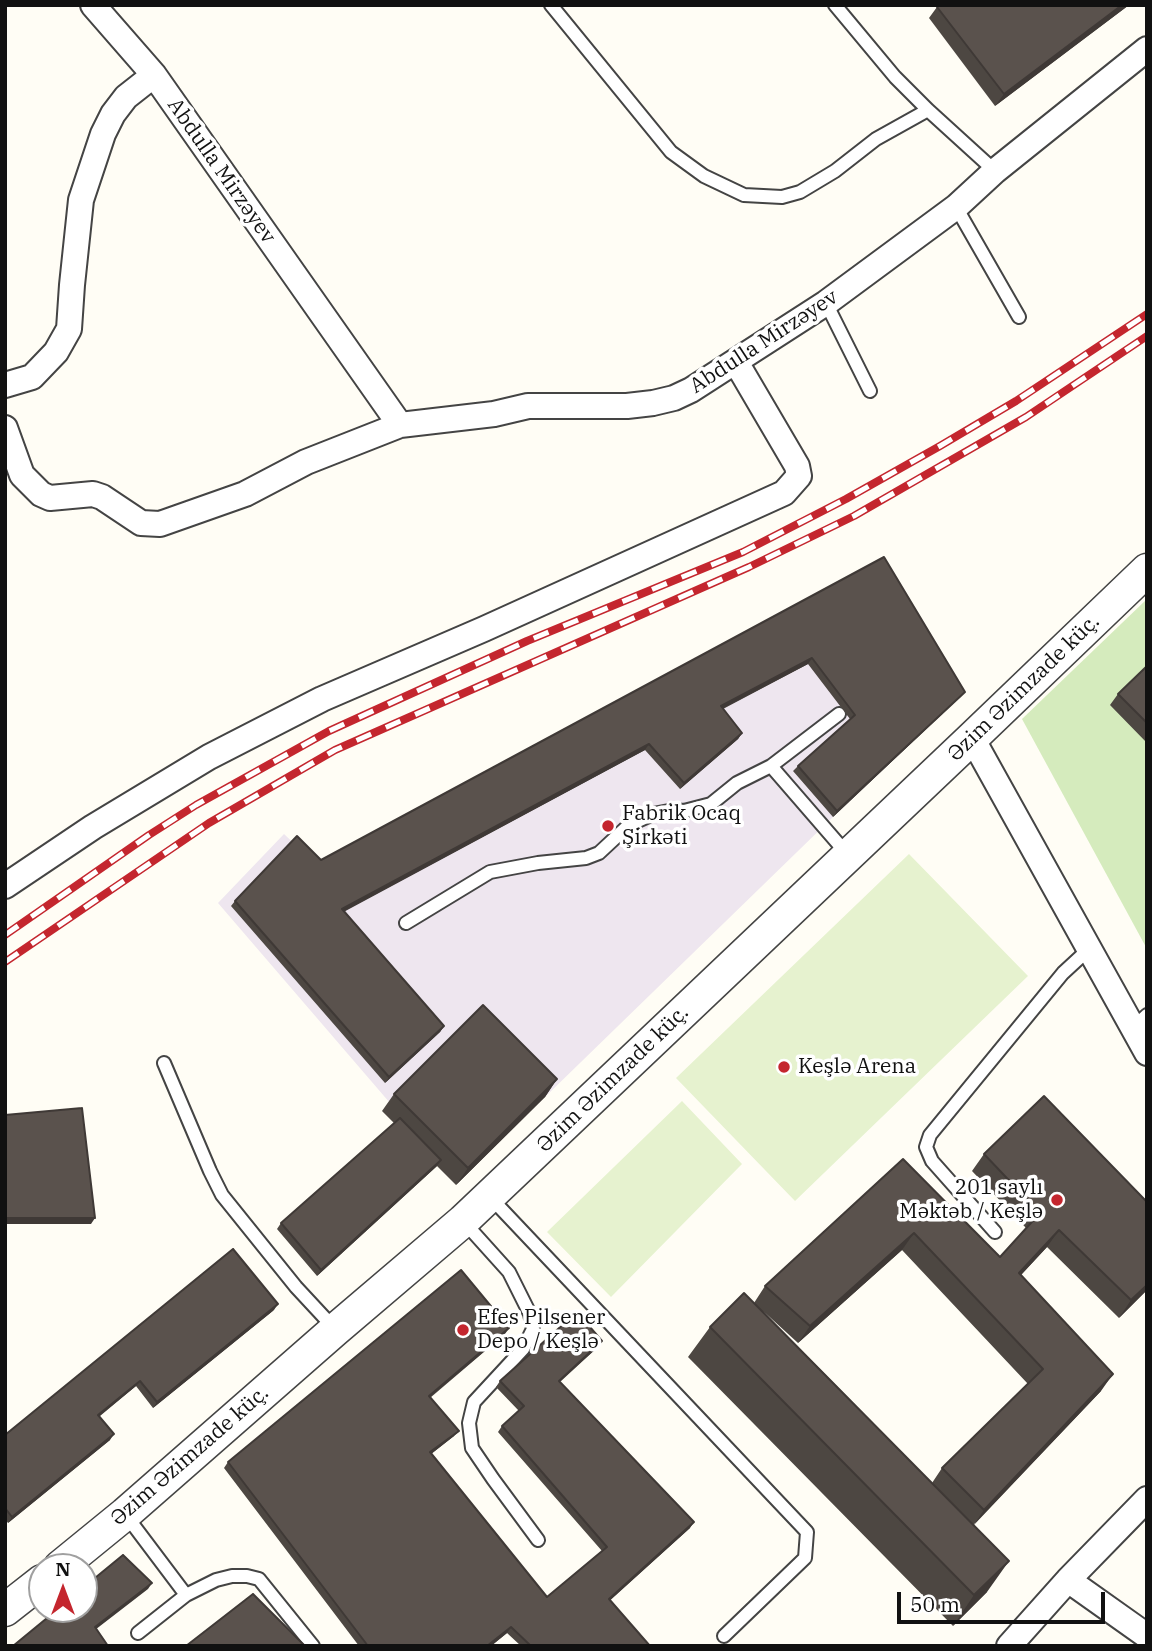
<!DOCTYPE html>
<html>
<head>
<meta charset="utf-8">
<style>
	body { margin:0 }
	#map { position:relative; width:1152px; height:1651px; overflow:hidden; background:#fffdf5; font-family:"IBM Plex Serif",serif }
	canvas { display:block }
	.frame { position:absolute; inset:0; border:7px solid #111; pointer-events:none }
	.north { position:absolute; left:28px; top:1553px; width:70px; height:70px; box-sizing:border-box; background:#fff; border:2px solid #a0a0a0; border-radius:50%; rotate:0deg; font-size:19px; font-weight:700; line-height:28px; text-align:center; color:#111 }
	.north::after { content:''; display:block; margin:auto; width:24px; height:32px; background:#c4262e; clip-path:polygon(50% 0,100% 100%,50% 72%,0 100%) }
	.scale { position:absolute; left:897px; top:1592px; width:208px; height:32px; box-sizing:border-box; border:4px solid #111; border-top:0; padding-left:9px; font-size:21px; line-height:24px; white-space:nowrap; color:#111; -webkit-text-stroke:5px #fff; paint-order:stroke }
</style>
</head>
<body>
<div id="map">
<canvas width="1152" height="1651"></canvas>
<div class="frame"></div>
<div class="north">N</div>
<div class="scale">50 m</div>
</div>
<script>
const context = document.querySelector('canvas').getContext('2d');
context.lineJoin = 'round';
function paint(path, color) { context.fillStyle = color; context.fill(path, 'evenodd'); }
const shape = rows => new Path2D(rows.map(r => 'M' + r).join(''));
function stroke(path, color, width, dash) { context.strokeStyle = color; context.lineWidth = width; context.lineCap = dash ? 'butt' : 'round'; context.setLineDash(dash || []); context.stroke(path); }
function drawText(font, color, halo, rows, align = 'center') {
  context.font = font + ' "IBM Plex Serif",serif'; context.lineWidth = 7; context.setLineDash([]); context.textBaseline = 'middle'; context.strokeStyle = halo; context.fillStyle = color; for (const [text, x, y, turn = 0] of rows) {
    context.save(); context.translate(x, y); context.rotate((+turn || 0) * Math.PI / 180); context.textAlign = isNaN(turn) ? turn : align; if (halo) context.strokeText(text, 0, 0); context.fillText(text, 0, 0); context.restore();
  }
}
paint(shape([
	[880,563,960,697,833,817,545,1097,471,1022,390,1103,218,903,284,834,318,866]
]), '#eee6ef');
paint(shape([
	[1147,599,1147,949,1022,719]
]), '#d5ebbd');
paint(shape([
	[909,854,1028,976,795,1201,676,1078],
	[682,1101,742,1164,611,1297,547,1232]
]), '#e6f2cf');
const service = shape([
	[551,5,671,152,704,176,744,195,782,197,800,192,835,171,876,139,928,110],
	[835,5,895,77,928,110,995,171],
	[956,207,1019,317],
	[826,303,870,391],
	[771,766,839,714],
	[406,923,490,872,538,863,586,858,599,853,629,825,653,814,674,810,684,811,711,804,737,783,771,766,848,855],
	[1133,1028,1147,1015],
	[164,1063,210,1171,222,1195,296,1287,335,1329],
	[490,1197,807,1532,805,1558,724,1636],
	[464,1222,509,1272,530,1314,533,1329,523,1349,474,1402,469,1423,472,1448,493,1479,538,1540],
	[995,1232,932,1161,926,1147,930,1135,1063,973,1089,949],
	[125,1514,186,1595,138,1633],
	[186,1595,216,1580,232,1576,247,1576,259,1579,313,1646]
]);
const minor = shape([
	[93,5,154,75,400,425,494,414,528,406,627,406,653,403,674,398,691,390,826,303,956,207,995,171,1147,49],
	[5,385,32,377,56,352,69,329,72,285,81,200,103,134,113,114,126,97,154,75],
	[5,428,22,475,41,494,50,498,93,494,102,497,141,523,160,524,245,494,306,462,400,425],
	[972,738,1147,1053],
	[5,886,93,827,209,757,322,699,484,629,784,493,799,476,797,466,736,362],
	[1068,1580,1147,1636],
	[1009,1646,1068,1580,1147,1499]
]);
const tertiary = shape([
	[60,1567,125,1514,335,1330,463,1221,972,738,1147,570],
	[5,1610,42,1581]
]);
stroke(service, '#444', 16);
stroke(minor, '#444', 28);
stroke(tertiary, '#444', 35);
stroke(service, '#fff', 12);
stroke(minor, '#fff', 24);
stroke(tertiary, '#fff', 32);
const rail = shape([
	[5,935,149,835,196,805,329,731,527,641,743,552,846,499,940,446,1016,401,1147,314],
	[5,962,209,823,335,750,749,567,854,516,1026,417,1147,336]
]);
stroke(rail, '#c4262e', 8);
stroke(rail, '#fff', 5, [16]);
paint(shape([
	[1129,5,995,106,929,18,937,7],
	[884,557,965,692,960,697,833,817,793,771,798,766,850,719,808,664,723,709,742,733,738,739,680,789,645,750,344,911,444,1026,440,1032,385,1083,231,906,235,901,321,860],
	[1147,666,1147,743,1110,705,1118,694],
	[557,1079,545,1097,456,1185,437,1166,317,1276,277,1229,281,1223,394,1123,382,1111,394,1094],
	[984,1154,1147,1202,1147,1290,1119,1318,1047,1247,1021,1275,1101,1391,973,1525,987,1592,953,1626,688,1357,710,1327,754,1303,765,1286,903,1159,1000,1257,1026,1228,972,1171],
	[902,1250,1028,1384,942,1468,932,1483,763,1311,798,1343],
	[274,1310,153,1408,136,1386,99,1416,110,1440,8,1523,5,1519,5,1435],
	[505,1334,430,1398,454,1436,431,1454,547,1597,602,1551,498,1432,502,1426,519,1411,496,1387,500,1381,598,1347,560,1382,690,1528,610,1600,650,1646,521,1646,507,1633,491,1646,359,1646,224,1468,228,1462]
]), '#4d4742');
paint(shape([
	[1122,5,1129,5,995,106,1004,94],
	[812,658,808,664,716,712,721,706],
	[965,692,960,697,833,817,837,811],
	[742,733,738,739,680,789,684,783],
	[649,744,645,750,338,915,342,909],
	[444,1026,440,1032,385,1083,389,1077],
	[557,1079,545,1097,456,1185,468,1168],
	[441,1160,437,1166,317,1276,321,1270],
	[5,1218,95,1218,91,1224,5,1224],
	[1059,1230,1047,1247,1007,1290,1019,1273],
	[914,1233,902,1250,798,1343,810,1326],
	[1147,1285,1147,1290,1119,1318,1131,1300],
	[278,1304,274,1310,153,1408,157,1402],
	[509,1328,505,1334,424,1402,429,1396],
	[602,1341,598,1347,554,1386,559,1381],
	[1113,1374,1101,1391,972,1527,984,1510],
	[140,1381,136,1386,94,1421,98,1415],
	[459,1431,454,1436,426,1458,430,1452],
	[114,1434,110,1440,8,1523,12,1517],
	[694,1522,690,1528,605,1605,609,1599],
	[1009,1561,987,1592,953,1626,974,1595],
	[152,1583,148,1589,91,1633,95,1627],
	[511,1627,507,1633,491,1646,487,1646]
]), '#3f3936');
const building = shape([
	[939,5,1122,5,1004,94,937,7,939,5],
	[884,557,965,692,837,811,798,766,855,715,812,658,721,706,742,733,684,783,649,744,342,909,444,1026,389,1077,235,901,297,836,321,860,884,557],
	[1147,666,1147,723,1118,694,1147,666],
	[483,1005,557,1079,468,1168,394,1094,483,1005],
	[1044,1096,1147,1202,1147,1285,1131,1300,1059,1230,1019,1273,1113,1374,984,1510,942,1468,1043,1369,914,1233,810,1326,765,1286,903,1159,1000,1257,1040,1213,984,1154,1044,1096],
	[82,1108,95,1218,5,1218,5,1115,82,1108],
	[400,1118,441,1160,321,1270,281,1223,400,1118],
	[233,1249,278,1304,157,1402,140,1381,98,1415,114,1434,12,1517,5,1508,5,1435,233,1249],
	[461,1270,509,1328,429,1396,459,1431,430,1452,547,1597,607,1547,502,1426,524,1406,500,1381,577,1312,602,1341,559,1381,694,1522,609,1599,650,1646,531,1646,511,1627,487,1646,368,1646,228,1462,461,1270],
	[744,1293,1009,1561,974,1595,710,1327,744,1293],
	[123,1555,152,1583,95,1627,108,1646,13,1646,58,1609,84,1609,84,1587,123,1555],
	[253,1594,305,1646,186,1646,253,1594]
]);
paint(building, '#5a524d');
stroke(building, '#3f3936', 2);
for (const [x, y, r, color] of [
	[608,826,7,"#c4262e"],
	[784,1067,7,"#c4262e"],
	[1057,1200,7,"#c4262e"],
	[463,1330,7,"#c4262e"]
]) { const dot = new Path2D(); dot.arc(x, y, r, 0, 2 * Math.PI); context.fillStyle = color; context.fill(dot); stroke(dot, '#fff', 2.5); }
drawText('21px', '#111', '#fff', [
	["Abdulla Mirzəyev",221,171,55],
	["Abdulla Mirzəyev",764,342,-33],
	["Əzim Əzimzade küç.",1024,688,-44],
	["Əzim Əzimzade küç.",613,1079,-44],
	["Əzim Əzimzade küç.",190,1456,-41]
]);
drawText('21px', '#111', '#fff', [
	["Fabrik Ocaq",622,814],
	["Şirkəti",622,838],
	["Keşlə Arena",798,1067],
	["201 saylı",1043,1188,"right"],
	["Məktəb / Keşlə",1043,1212,"right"],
	["Efes Pilsener",477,1318],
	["Depo / Keşlə",477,1342]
], 'left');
</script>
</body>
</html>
